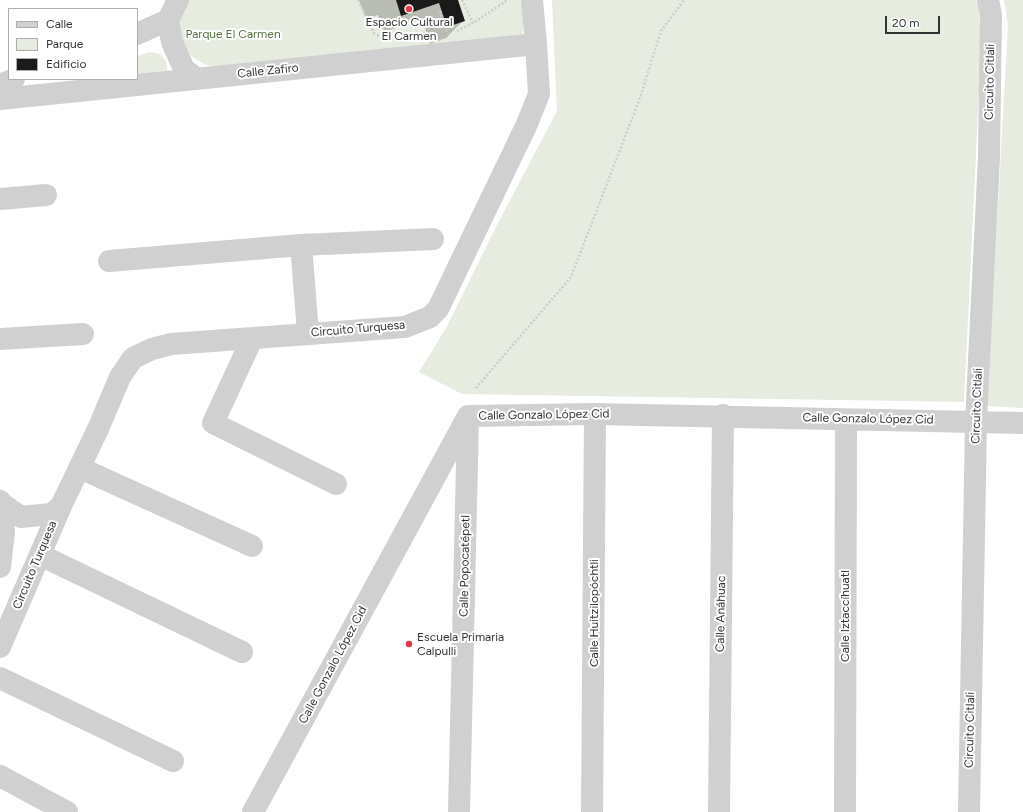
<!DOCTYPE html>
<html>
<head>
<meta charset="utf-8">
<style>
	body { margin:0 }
	#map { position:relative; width:1023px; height:812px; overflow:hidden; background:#fff; font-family:Figtree,sans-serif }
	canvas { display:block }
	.legend { position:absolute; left:8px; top:8px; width:130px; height:72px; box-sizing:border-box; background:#fff; border:1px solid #adadad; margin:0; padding:5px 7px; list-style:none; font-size:12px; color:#333 }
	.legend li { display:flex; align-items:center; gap:8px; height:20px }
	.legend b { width:20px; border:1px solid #adadad }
	.scale { position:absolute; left:885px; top:16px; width:55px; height:18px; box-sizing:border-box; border:2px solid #333; border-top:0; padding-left:5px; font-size:12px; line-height:14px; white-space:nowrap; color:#333; -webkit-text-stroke:3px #fff; paint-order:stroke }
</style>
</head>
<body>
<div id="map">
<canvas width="1023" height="812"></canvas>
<ul class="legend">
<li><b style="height:5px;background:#d0d0d0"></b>Calle</li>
<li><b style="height:11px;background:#e6ecdf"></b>Parque</li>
<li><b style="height:11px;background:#1a1a1a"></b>Edificio</li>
</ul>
<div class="scale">20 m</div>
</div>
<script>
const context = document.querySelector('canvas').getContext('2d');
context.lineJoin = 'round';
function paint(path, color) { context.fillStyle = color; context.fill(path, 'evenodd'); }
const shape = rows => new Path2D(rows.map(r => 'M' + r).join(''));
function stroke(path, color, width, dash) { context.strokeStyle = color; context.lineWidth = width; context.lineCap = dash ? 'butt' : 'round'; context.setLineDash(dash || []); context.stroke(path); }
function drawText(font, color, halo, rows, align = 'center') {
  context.font = font + ' Figtree,sans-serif'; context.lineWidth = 4; context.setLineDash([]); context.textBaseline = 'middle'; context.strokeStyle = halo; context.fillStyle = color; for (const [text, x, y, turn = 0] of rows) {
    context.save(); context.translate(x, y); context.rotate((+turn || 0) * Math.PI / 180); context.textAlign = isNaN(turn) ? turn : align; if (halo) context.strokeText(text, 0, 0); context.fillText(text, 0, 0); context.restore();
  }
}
paint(shape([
	[184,0,523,0,525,20,522,34,510,40,224,70,204,64,187,53,178,33,178,15],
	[552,0,976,0,979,6,981,50,964,402,462,394,419,372,446,328,497,225,557,111],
	[1004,0,1023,0,1023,408,987,406,1008,25],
	[149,52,160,54,166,61,168,76,137,79,137,56]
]), '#e6ecdf');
paint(shape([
	[359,0,456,0,463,21,446,38,430,44,422,19,384,32,378,15,366,19]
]), '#0003');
paint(shape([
	[396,0,458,0,465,21,447,27,439,3,401,16]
]), '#1a1a1a');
stroke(shape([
	[358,0,374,33,385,39],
	[462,0,473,23],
	[440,11,447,33],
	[457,31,473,23,508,0],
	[476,388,571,277,640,98,661,31,684,0]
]), '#cdcdcd', 2.5, [2, 2]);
stroke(shape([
	[178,0,168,20,172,42,184,69,197,79],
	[137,34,168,20],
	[0,85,14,79],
	[0,99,536,44],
	[0,199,46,195],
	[301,245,308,333],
	[109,261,301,245,433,239],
	[0,339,83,334],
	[252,339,213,423,336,484],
	[468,416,595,414,1023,423],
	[80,468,252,546],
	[0,501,4,531,0,567],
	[1,503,21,517,51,514,61,506],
	[40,555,242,652],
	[0,647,61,506,98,429,120,377,133,358,152,349,171,344,405,327,430,317,438,309,527,124,539,94,536,44,532,0],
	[0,678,173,761],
	[0,776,67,812],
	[253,812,468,416],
	[459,812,468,419],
	[592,812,595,414],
	[719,812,723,415],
	[845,812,846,420],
	[969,812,976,422,989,157,991,15,988,0]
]), '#d0d0d0', 22);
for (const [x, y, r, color] of [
	[409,9,4,"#e63946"],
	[409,644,4,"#e63946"]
]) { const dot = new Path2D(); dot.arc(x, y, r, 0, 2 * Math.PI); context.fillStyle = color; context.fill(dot); stroke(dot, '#fff', 1.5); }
drawText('12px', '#333', '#fff', [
	["Espacio Cultural",409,22],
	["El Carmen",409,36],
	["Escuela Primaria",417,637,"left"],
	["Calpulli",417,651,"left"]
]);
drawText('12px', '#56703f', '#fff', [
	["Parque El Carmen",233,34]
]);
drawText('12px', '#333', '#fff', [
	["Calle Zafiro",268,71,-6],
	["Circuito Citlali",990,82,-89],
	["Circuito Turquesa",358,329,-5],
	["Circuito Citlali",977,406,-88],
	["Calle Gonzalo López Cid",544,415,-1],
	["Calle Gonzalo López Cid",868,419,1],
	["Circuito Turquesa",35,565,-67],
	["Calle Popocatépetl",465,566,-89],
	["Calle Huitzilopóchtli",594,613,-90],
	["Calle Anáhuac",721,614,-89],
	["Calle Iztaccíhuatl",845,616,-90],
	["Calle Gonzalo López Cid",333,665,-62],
	["Circuito Citlali",970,730,-89]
]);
</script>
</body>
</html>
